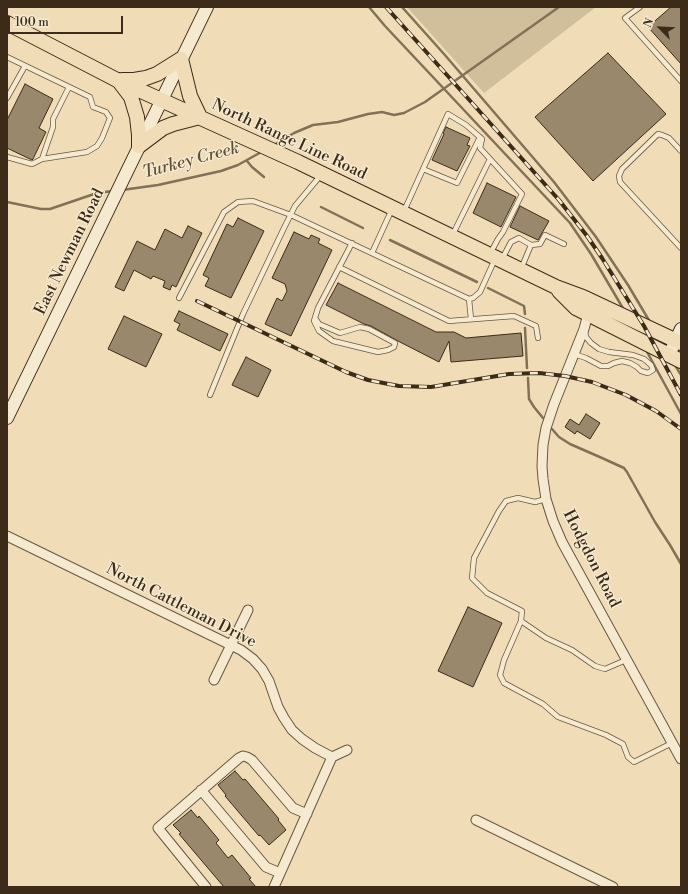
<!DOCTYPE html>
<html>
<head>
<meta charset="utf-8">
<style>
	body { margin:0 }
	#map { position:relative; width:688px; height:894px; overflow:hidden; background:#f0ddb7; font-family:"Libre Bodoni",serif }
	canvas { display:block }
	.frame { position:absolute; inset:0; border:8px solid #3b2b18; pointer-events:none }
	.north { position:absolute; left:640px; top:8px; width:40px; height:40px; -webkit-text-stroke:3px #f5e9d0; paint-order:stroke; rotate:294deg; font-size:11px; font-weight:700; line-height:16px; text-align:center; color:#3b2b18 }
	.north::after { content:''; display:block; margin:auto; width:14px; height:18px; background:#3b2b18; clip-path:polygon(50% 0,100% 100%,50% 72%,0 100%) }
	.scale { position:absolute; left:8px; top:16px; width:115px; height:18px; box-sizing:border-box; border:2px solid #3b2b18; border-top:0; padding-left:5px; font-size:12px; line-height:14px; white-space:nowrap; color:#3b2b18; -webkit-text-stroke:3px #f5e9d0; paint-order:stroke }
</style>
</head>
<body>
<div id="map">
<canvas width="688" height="894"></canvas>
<div class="frame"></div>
<div class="north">N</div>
<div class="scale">100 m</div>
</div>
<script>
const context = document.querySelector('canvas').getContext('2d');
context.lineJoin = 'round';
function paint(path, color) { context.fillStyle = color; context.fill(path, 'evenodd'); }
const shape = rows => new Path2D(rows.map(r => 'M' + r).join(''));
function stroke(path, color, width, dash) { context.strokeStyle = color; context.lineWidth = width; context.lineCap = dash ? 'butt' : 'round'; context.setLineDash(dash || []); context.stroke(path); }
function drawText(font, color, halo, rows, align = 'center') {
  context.font = font + ' "Libre Bodoni",serif'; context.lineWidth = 3; context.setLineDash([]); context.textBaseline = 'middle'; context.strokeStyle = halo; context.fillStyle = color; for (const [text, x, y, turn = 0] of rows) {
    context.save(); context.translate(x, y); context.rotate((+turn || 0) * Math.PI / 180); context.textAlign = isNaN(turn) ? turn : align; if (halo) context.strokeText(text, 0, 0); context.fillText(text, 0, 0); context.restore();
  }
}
paint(shape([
	[407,7,596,7,484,93]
]), '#d1bf9c');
stroke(shape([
	[369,7,385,26,570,223,591,254,624,310],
	[402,7,444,54,554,182,596,237,628,285,650,322],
	[274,145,294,133,313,125,338,122,368,114,382,112,394,115,404,113,425,102,559,7],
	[247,161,252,167,264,177],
	[122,190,158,185,221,171,238,165,263,151],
	[7,202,41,209,50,209,97,193,113,191],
	[321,207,363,228],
	[390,240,477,282],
	[488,288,524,306,525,314],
	[525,328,527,368],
	[646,350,681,414],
	[675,365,681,375],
	[528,378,529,399,534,407,543,418],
	[552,429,559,437,570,444,602,458,624,468,627,472,655,522,670,545,681,564]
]), '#827157', 2.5);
const building = shape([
	[671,7,681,7,681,64,648,27,671,7],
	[608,53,666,114,593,181,535,117,608,53],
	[25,84,53,99,39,128,46,132,33,159,32,160,7,148,7,120,25,84],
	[446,127,470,138,467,145,470,146,457,171,432,160,444,134,443,133,446,127],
	[487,183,516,197,501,227,473,213,487,183],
	[520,206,549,221,538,240,510,227,520,206],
	[238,218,264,231,231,298,205,286,209,278,203,275,227,224,233,227,238,218],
	[188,226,202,233,176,287,172,285,170,290,163,287,165,281,153,276,151,279,134,270,124,291,115,287,137,241,155,250,165,229,182,238,188,226],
	[294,232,309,239,311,235,320,239,318,243,332,250,291,336,265,324,277,298,282,301,287,291,285,284,272,278,294,232],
	[338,283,436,332,454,332,466,338,521,333,523,356,451,362,449,341,439,362,398,341,371,326,364,324,326,305,338,283],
	[179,311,228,334,220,351,177,330,180,324,174,321,179,311],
	[124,316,162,334,146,367,108,349,124,316],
	[246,357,271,370,258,397,232,385,246,357],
	[586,414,600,423,590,439,577,431,575,434,565,427,570,419,579,425,586,414],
	[468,607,502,623,473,687,438,671,468,607],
	[235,771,243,780,245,779,279,819,278,820,286,830,269,845,260,835,259,836,225,796,226,795,218,785,235,771],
	[191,810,198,818,199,816,219,840,216,843,228,858,232,855,251,878,249,879,256,887,224,887,179,834,181,833,173,825,191,810]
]);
paint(building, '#99886b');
stroke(building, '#3b2b18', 1);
const lane = shape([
	[640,7,625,18,681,81],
	[7,57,90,97,93,107,106,112,110,118,102,138,97,146,87,152,42,159,32,164,7,157],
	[7,98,25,66],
	[681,151,669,138,662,135,658,134,622,169,619,176,620,182,681,248],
	[42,159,53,127,53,119,69,87],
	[423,169,457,183,480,137],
	[404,211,448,114,466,125,482,139,480,148,522,194,503,232,498,239,490,254],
	[453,234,490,159],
	[531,245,540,244,545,235,564,244],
	[372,253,392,209],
	[502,259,511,242,519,238,531,245,521,269],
	[339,267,449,321,514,316,536,326,538,338],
	[179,298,224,212,238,202,253,201,291,215,469,299,473,298,480,292,495,259],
	[469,299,471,319],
	[315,318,319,324,340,333,360,327,369,329,395,343,394,347,388,350,378,352,333,341,319,331,314,321,318,308,352,243],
	[574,355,577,355,586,358,601,366,608,366,614,363,622,361,630,363,637,367,641,371,648,373,653,370,651,365,644,359,633,355,609,352,599,349,591,343,586,337,585,331],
	[210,395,243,314,284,228,295,206,321,175],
	[546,499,535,502,518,498,506,501,499,511,474,558,472,578,487,593,522,611,521,621,504,660,500,675,504,683,543,704,558,717,606,735,623,744,628,757,634,762,672,743],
	[521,621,546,638,572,650,595,666,605,669,626,660]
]);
const street = shape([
	[588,314,584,329,554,404,546,428,543,445,542,466,543,479,546,499,553,521,562,542,681,759],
	[7,536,241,650,253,659,262,669,269,681,278,707,284,718,292,730,302,739,315,748,332,757,347,750],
	[214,680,248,610],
	[201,790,266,867,280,873],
	[476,820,613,887],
	[206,887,158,828,239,758,243,756,247,757,252,760,293,808,307,814],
	[274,887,332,757]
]);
const secondary = shape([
	[669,355,681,329],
	[7,418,207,7]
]);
const primary = shape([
	[7,23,117,80,298,162,556,287,583,297,681,343],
	[118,80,131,97,137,117,139,135,139,146],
	[122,80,134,80,146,78,157,74,181,59,190,96,200,117,173,124,163,128,139,146],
	[559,291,576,308,681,361]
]);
stroke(lane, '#685840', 6);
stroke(street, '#685840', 11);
stroke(secondary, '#3b2b18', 14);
stroke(primary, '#3b2b18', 16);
stroke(lane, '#f5e9d0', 4.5);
stroke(street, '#f5e9d0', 9);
stroke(secondary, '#f5e9d0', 12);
stroke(primary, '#f0ddb7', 14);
const rail = shape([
	[386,7,559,200,587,236,602,258,644,326,681,395],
	[197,301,346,372,368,380,399,386,431,387,509,374,539,373,565,376,592,382,626,395,656,411,681,429]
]);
stroke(rail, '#3b2b18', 4);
stroke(rail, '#f5e9d0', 2.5, [8]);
drawText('16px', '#3b2b18', '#f5e9d0', [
	["North Range Line Road",289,140,25],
	["East Newman Road",70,252,-64],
	["Hodgdon Road",591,559,63],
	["North Cattleman Drive",181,606,27]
]);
drawText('italic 17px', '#5f4e38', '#f5e9d0', [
	["Turkey Creek",191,161,-15]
]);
</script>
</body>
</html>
